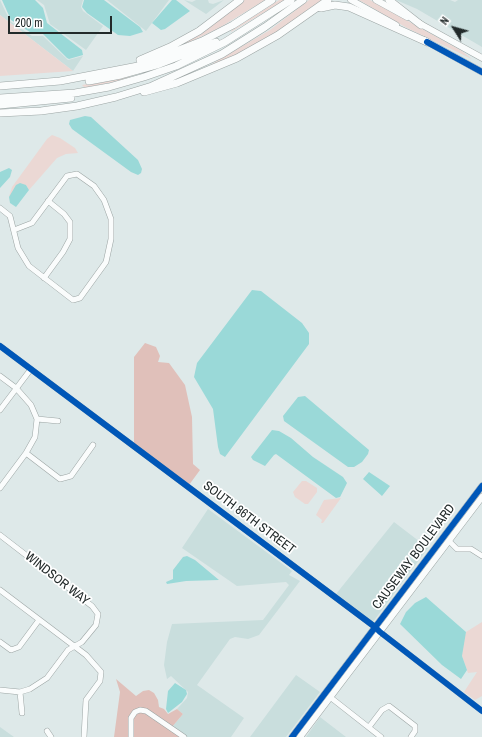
<!DOCTYPE html>
<html>
<head>
<meta charset="utf-8">
<style>
	body { margin:0 }
	#map { position:relative; width:482px; height:737px; overflow:hidden; background:#dee9e9; font-family:"Archivo Narrow",sans-serif }
	canvas { display:block }
	.north { position:absolute; left:434px; top:8px; width:40px; height:40px; -webkit-text-stroke:3px #fff; paint-order:stroke; rotate:307deg; font-size:11px; font-weight:700; line-height:16px; text-align:center; color:#222a2a }
	.north::after { content:''; display:block; margin:auto; width:14px; height:18px; background:#222a2a; clip-path:polygon(50% 0,100% 100%,50% 72%,0 100%) }
	.scale { position:absolute; left:8px; top:16px; width:104px; height:18px; box-sizing:border-box; border:2px solid #222a2a; border-top:0; padding-left:5px; font-size:12px; line-height:14px; white-space:nowrap; color:#222a2a; -webkit-text-stroke:3px #fff; paint-order:stroke }
</style>
</head>
<body>
<div id="map">
<canvas width="482" height="737"></canvas>
<div class="north">N</div>
<div class="scale">200 m</div>
</div>
<script>
const context = document.querySelector('canvas').getContext('2d');
context.lineJoin = 'round';
function paint(path, color) { context.fillStyle = color; context.fill(path, 'evenodd'); }
const shape = rows => new Path2D(rows.map(r => 'M' + r).join(''));
function stroke(path, color, width, dash) { context.strokeStyle = color; context.lineWidth = width; context.lineCap = dash ? 'butt' : 'round'; context.setLineDash(dash || []); context.stroke(path); }
function drawText(font, color, halo, rows, align = 'center') {
  context.font = font + ' "Archivo Narrow",sans-serif'; context.lineWidth = 3.5; context.setLineDash([]); context.textBaseline = 'middle'; context.strokeStyle = halo; context.fillStyle = color; for (const [text, x, y, turn = 0] of rows) {
    context.save(); context.translate(x, y); context.rotate((+turn || 0) * Math.PI / 180); context.textAlign = isNaN(turn) ? turn : align; if (halo) context.strokeText(text, 0, 0); context.fillText(text, 0, 0); context.restore();
  }
}
paint(shape([
	[0,0,10,21,32,36,43,36,68,60,83,56,73,71,0,15],
	[37,0,83,0,81,7,83,11,103,26,86,50,50,24,44,5],
	[107,0,169,0,146,31],
	[184,0,192,2,196,0,208,0,209,3,213,4,224,0,206,14],
	[396,0,450,0,455,2,458,0,482,0,482,47,417,9],
	[208,509,292,571,289,575,300,581,259,635,248,639,235,637,230,639,197,685,244,718,231,737,187,737,172,727,183,714,177,709,187,698,188,692,171,676,167,679,164,665,167,642,172,624,263,620,289,585,286,582,237,586,182,548],
	[394,522,428,548,373,622,336,594],
	[296,675,320,692,286,737,250,737],
	[320,717,346,737,306,737],
	[0,727,14,737,0,737]
]), '#c9dedd');
paint(shape([
	[243,0,265,0,219,28,179,47,178,45],
	[279,0,285,0,231,32,231,31],
	[309,0,324,0,263,42,244,53,205,68,270,30],
	[359,0,370,0,462,51,472,59,407,28],
	[0,15,73,71,0,76],
	[166,64,117,81,85,88,82,85,109,80],
	[52,135,60,138,75,148,78,153,66,154,57,158,29,190,26,185,9,197,12,187,47,139],
	[302,481,306,481,317,488,317,492,308,504,305,504,295,497,293,492],
	[341,498,323,523,321,523,322,520,316,515,324,500],
	[482,622,482,696,475,700,464,692,477,672,468,673,462,656,463,642,466,632]
]), '#ebd8d4');
paint(shape([
	[145,343,156,347,160,356,158,362,169,363,185,385,192,417,193,464,200,470,189,485,134,444,134,357],
	[116,679,136,696,143,691,149,690,154,693,158,700,159,707,164,709,168,714,177,709,183,714,172,727,147,710,134,710,129,737,114,737,120,692],
	[141,712,145,713,180,737,133,737,133,719,137,713]
]), '#e0c0ba');
paint(shape([
	[2,0,35,0,43,8,47,23,82,50,83,55,69,59,67,58,43,34,33,34,11,20],
	[84,0,104,0,140,27,143,32,130,36,118,35,87,13,82,7],
	[172,0,176,0,190,11,165,29,161,30,152,23],
	[85,116,91,117,102,127,138,160,142,169,141,173,138,175,131,172,72,129,69,124,70,120],
	[9,168,12,170,10,177,0,188,0,172],
	[20,183,26,185,29,190,16,207,10,203,9,197,16,185],
	[252,290,261,291,302,323,309,333,309,344,225,457,220,454,218,447,213,409,194,377,197,363],
	[305,396,369,450,368,454,362,462,354,467,348,467,284,421,283,416,298,397],
	[272,430,279,431,291,438,313,457,343,477,347,483,340,497,336,498,276,454,274,455,265,466,253,460,251,457],
	[369,472,390,486,382,496,363,479],
	[187,556,195,560,219,580,186,581,167,584,166,582,173,579,173,570,183,557],
	[426,597,466,632,462,656,467,670,461,679,442,665,400,624,406,612,415,603],
	[175,683,186,690,187,694,182,702,168,713,166,709,168,691]
]), '#9ad9d8');
const minor = shape([
	[0,208,10,216,18,248,29,266,73,300,80,298,106,262,111,239,111,219,104,200,94,186,77,174,67,176,32,223,14,230],
	[44,278,63,252,70,239,70,222,64,214,48,201],
	[0,346,375,627,380,632,482,711],
	[0,376,16,388,31,405,37,419,35,437,26,453,0,488],
	[0,410,31,369],
	[37,419,58,421],
	[26,453,60,479,71,476,93,445],
	[0,535,92,606,98,614,96,625,82,642,68,650,47,678,30,689,20,692,0,690],
	[449,541,457,549,471,549,482,556],
	[0,590,86,655,101,672,100,681,86,700,84,737],
	[0,642,11,650,19,647,39,620],
	[20,692,22,713],
	[330,697,381,737],
	[369,727,382,710,389,706,415,726,415,731,411,737],
	[47,731,51,737],
	[131,737,131,718,135,712,140,710,146,711,184,737]
]);
const major = shape([
	[351,0,396,25],
	[376,0,407,17],
	[417,22,482,58],
	[424,40,482,72],
	[292,737,482,486],
	[300,737,482,497]
]);
const highway = shape([
	[389,0,421,25],
	[321,8,335,5,349,7,427,42],
	[140,60,170,47,199,31,240,0],
	[89,81,121,75,157,65,216,42],
	[0,86,60,81,138,66,202,41,233,25,272,0],
	[144,92,177,83,237,58,278,35,328,0],
	[0,98,75,93,109,87,144,77,176,66,225,42,291,0],
	[0,105,71,98],
	[0,113,41,111,77,106,116,97,152,86,222,54,265,27,303,0]
]);
stroke(minor, '#9ca5a4', 6);
stroke(major, '#9ca5a4', 7);
stroke(highway, '#9ca5a4', 8);
stroke(minor, '#fafcfc', 5);
stroke(major, '#fafcfc', 6);
stroke(highway, '#fafcfc', 7);
stroke(shape([
	[427,42,482,72],
	[0,346,375,627,380,632,482,711],
	[292,737,482,486]
]), '#0057b8', 6);
drawText('13px', '#222a2a', '#fff', [
	["SOUTH 86TH STREET",249,518,37],
	["CAUSEWAY BOULEVARD",414,557,-53],
	["WINDSOR WAY",57,579,38]
]);
</script>
</body>
</html>
